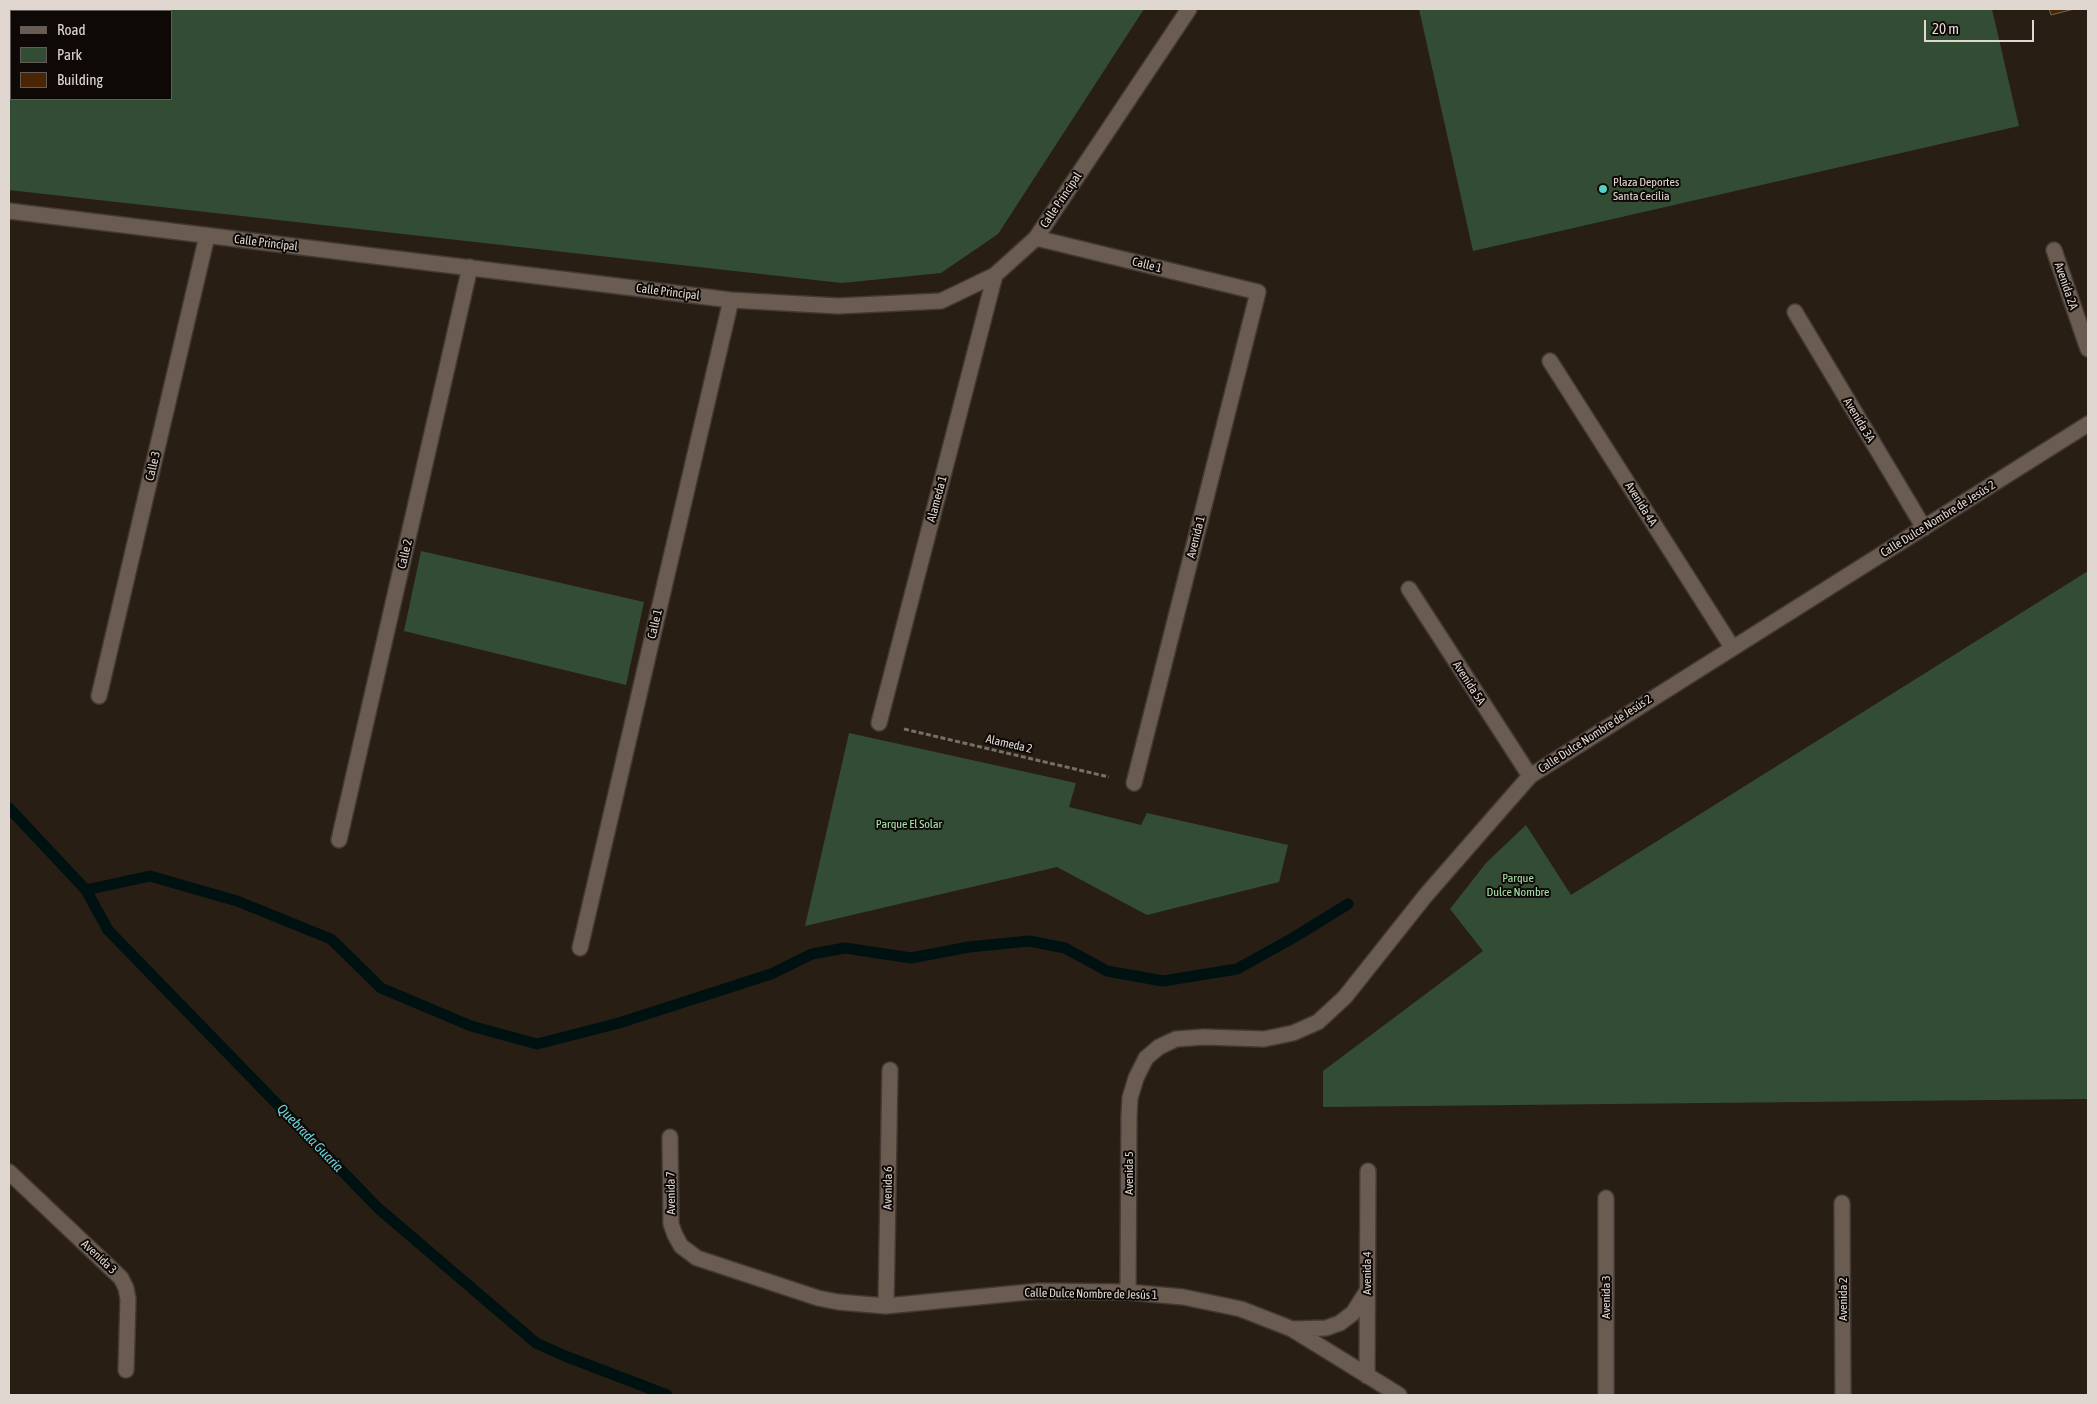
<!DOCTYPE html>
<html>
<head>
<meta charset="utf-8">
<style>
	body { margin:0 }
	#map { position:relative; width:2097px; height:1404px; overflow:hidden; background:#291e14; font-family:"Asap Condensed",sans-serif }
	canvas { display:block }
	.frame { position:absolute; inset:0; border:10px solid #e0d7d1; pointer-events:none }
	.legend { position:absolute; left:10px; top:10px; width:162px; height:90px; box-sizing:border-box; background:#0e0906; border:1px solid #625b57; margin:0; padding:6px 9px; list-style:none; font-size:15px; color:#e0d7d1 }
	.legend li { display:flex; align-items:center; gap:10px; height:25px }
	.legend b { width:25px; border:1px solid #625b57 }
	.scale { position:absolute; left:1924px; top:20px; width:110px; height:22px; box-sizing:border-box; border:2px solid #e0d7d1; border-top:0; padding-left:6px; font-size:15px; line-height:18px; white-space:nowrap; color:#e0d7d1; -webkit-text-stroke:4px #0e0906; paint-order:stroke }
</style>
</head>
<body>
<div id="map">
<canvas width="2097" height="1404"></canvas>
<div class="frame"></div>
<ul class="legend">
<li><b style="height:6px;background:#6a5c51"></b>Road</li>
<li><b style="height:14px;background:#334d35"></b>Park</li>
<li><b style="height:14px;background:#492503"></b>Building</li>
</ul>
<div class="scale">20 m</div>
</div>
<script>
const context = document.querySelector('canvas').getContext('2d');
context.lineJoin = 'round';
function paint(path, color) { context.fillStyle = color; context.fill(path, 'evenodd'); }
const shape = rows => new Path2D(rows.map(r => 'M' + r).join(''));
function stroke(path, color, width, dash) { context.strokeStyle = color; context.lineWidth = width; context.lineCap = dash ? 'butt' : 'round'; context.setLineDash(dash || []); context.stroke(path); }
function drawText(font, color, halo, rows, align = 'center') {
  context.font = font + ' "Asap Condensed",sans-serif'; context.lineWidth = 4; context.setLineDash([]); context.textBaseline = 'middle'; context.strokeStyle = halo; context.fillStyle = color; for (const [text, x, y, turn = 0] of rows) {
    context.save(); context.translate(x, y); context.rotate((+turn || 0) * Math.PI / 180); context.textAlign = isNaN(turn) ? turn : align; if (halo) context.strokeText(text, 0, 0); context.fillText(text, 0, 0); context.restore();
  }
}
paint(shape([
	[9,9,1144,9,998,234,941,273,842,283,9,190],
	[171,11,171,99,11,99,11,11],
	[1419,9,1992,9,2019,126,1473,251],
	[421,551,644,602,626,685,404,631],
	[2088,571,2088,1099,1323,1107,1323,1071,1483,951,1450,909,1486,863,1526,825,1571,895],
	[849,733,1076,783,1069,807,1141,825,1147,813,1288,845,1279,882,1147,915,1057,867,805,926]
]), '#334d35');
stroke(shape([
	[9,808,86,890,108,930,378,1208,536,1343,565,1356,667,1395],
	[86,890,150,876,237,901,331,939,381,988,471,1026,537,1044,619,1023,771,974,812,954,845,948,911,958,969,947,1029,941,1065,948,1107,971,1163,981,1237,969,1293,938,1348,904]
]), '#001112', 11);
const building = shape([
	[2049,9,2074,9,2051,15,2049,9]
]);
paint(building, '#492503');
stroke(building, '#74665b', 1);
const minor = shape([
	[9,211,731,300,838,306,941,301,995,275,1036,238,1189,9],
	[1036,238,1258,292,1134,783],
	[2054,250,2088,349],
	[1795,312,1924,528],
	[1550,361,1732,647],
	[1409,589,1530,776],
	[99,696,207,236],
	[879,723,995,275],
	[339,840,470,267],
	[580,948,731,300],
	[670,1137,671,1224,675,1235,681,1246,697,1258,818,1298,838,1302,886,1306,1039,1291,1128,1292,1183,1297,1241,1309,1292,1329,1399,1395],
	[9,1172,121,1278,126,1288,128,1299,126,1370],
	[1606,1198,1606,1395],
	[1842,1203,1843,1395],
	[1128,1292,1129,1117,1130,1098,1136,1078,1146,1058,1159,1047,1176,1039,1204,1037,1264,1039,1293,1033,1318,1022,1345,997,1426,895,1530,776,2088,424],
	[886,1306,890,1070],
	[1292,1329,1326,1328,1340,1323,1353,1313,1367,1291],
	[1367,1376,1368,1171]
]);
stroke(minor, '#433934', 18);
stroke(shape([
	[904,729,1109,777]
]), '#796f66', 3, [5, 2.5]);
stroke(minor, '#6a5c51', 15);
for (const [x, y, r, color] of [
	[1603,189,5,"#56cec2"]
]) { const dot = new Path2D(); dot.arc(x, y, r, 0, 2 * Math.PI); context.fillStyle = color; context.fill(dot); stroke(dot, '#0e0906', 2); }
drawText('12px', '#e0d7d1', '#0e0906', [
	["Plaza Deportes",1613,182],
	["Santa Cecilia",1613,196]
], 'left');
drawText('12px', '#e0d7d1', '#0e0906', [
	["Calle Principal",1061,200,-56],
	["Calle Principal",266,243,7],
	["Calle 1",1147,265,14],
	["Avenida 2A",2066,286,71],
	["Calle Principal",668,292,7],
	["Avenida 3A",1859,420,59],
	["Calle 3",153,466,-77],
	["Alameda 1",937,499,-75],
	["Avenida 4A",1641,504,58],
	["Calle Dulce Nombre de Jesús 2",1938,519,-32],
	["Avenida 1",1196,537,-76],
	["Calle 2",405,554,-77],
	["Calle 1",655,624,-77],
	["Avenida 5A",1469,683,57],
	["Calle Dulce Nombre de Jesús 2",1595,734,-33],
	["Alameda 2",1009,744,13],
	["Avenida 5",1129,1173,-90],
	["Avenida 6",888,1188,-89],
	["Avenida 7",671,1193,-91],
	["Avenida 3",99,1257,43],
	["Avenida 4",1367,1273,-90],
	["Calle Dulce Nombre de Jesús 1",1091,1294,1],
	["Avenida 3",1606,1297,-90],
	["Avenida 2",1843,1299,-90]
]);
drawText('12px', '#a7e5ac', '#0e0906', [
	["Parque El Solar",909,824],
	["Parque",1518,878],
	["Dulce Nombre",1518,892]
]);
drawText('italic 14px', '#69d5dc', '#0e0906', [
	["Quebrada Guaria",310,1138,46]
]);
</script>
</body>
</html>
